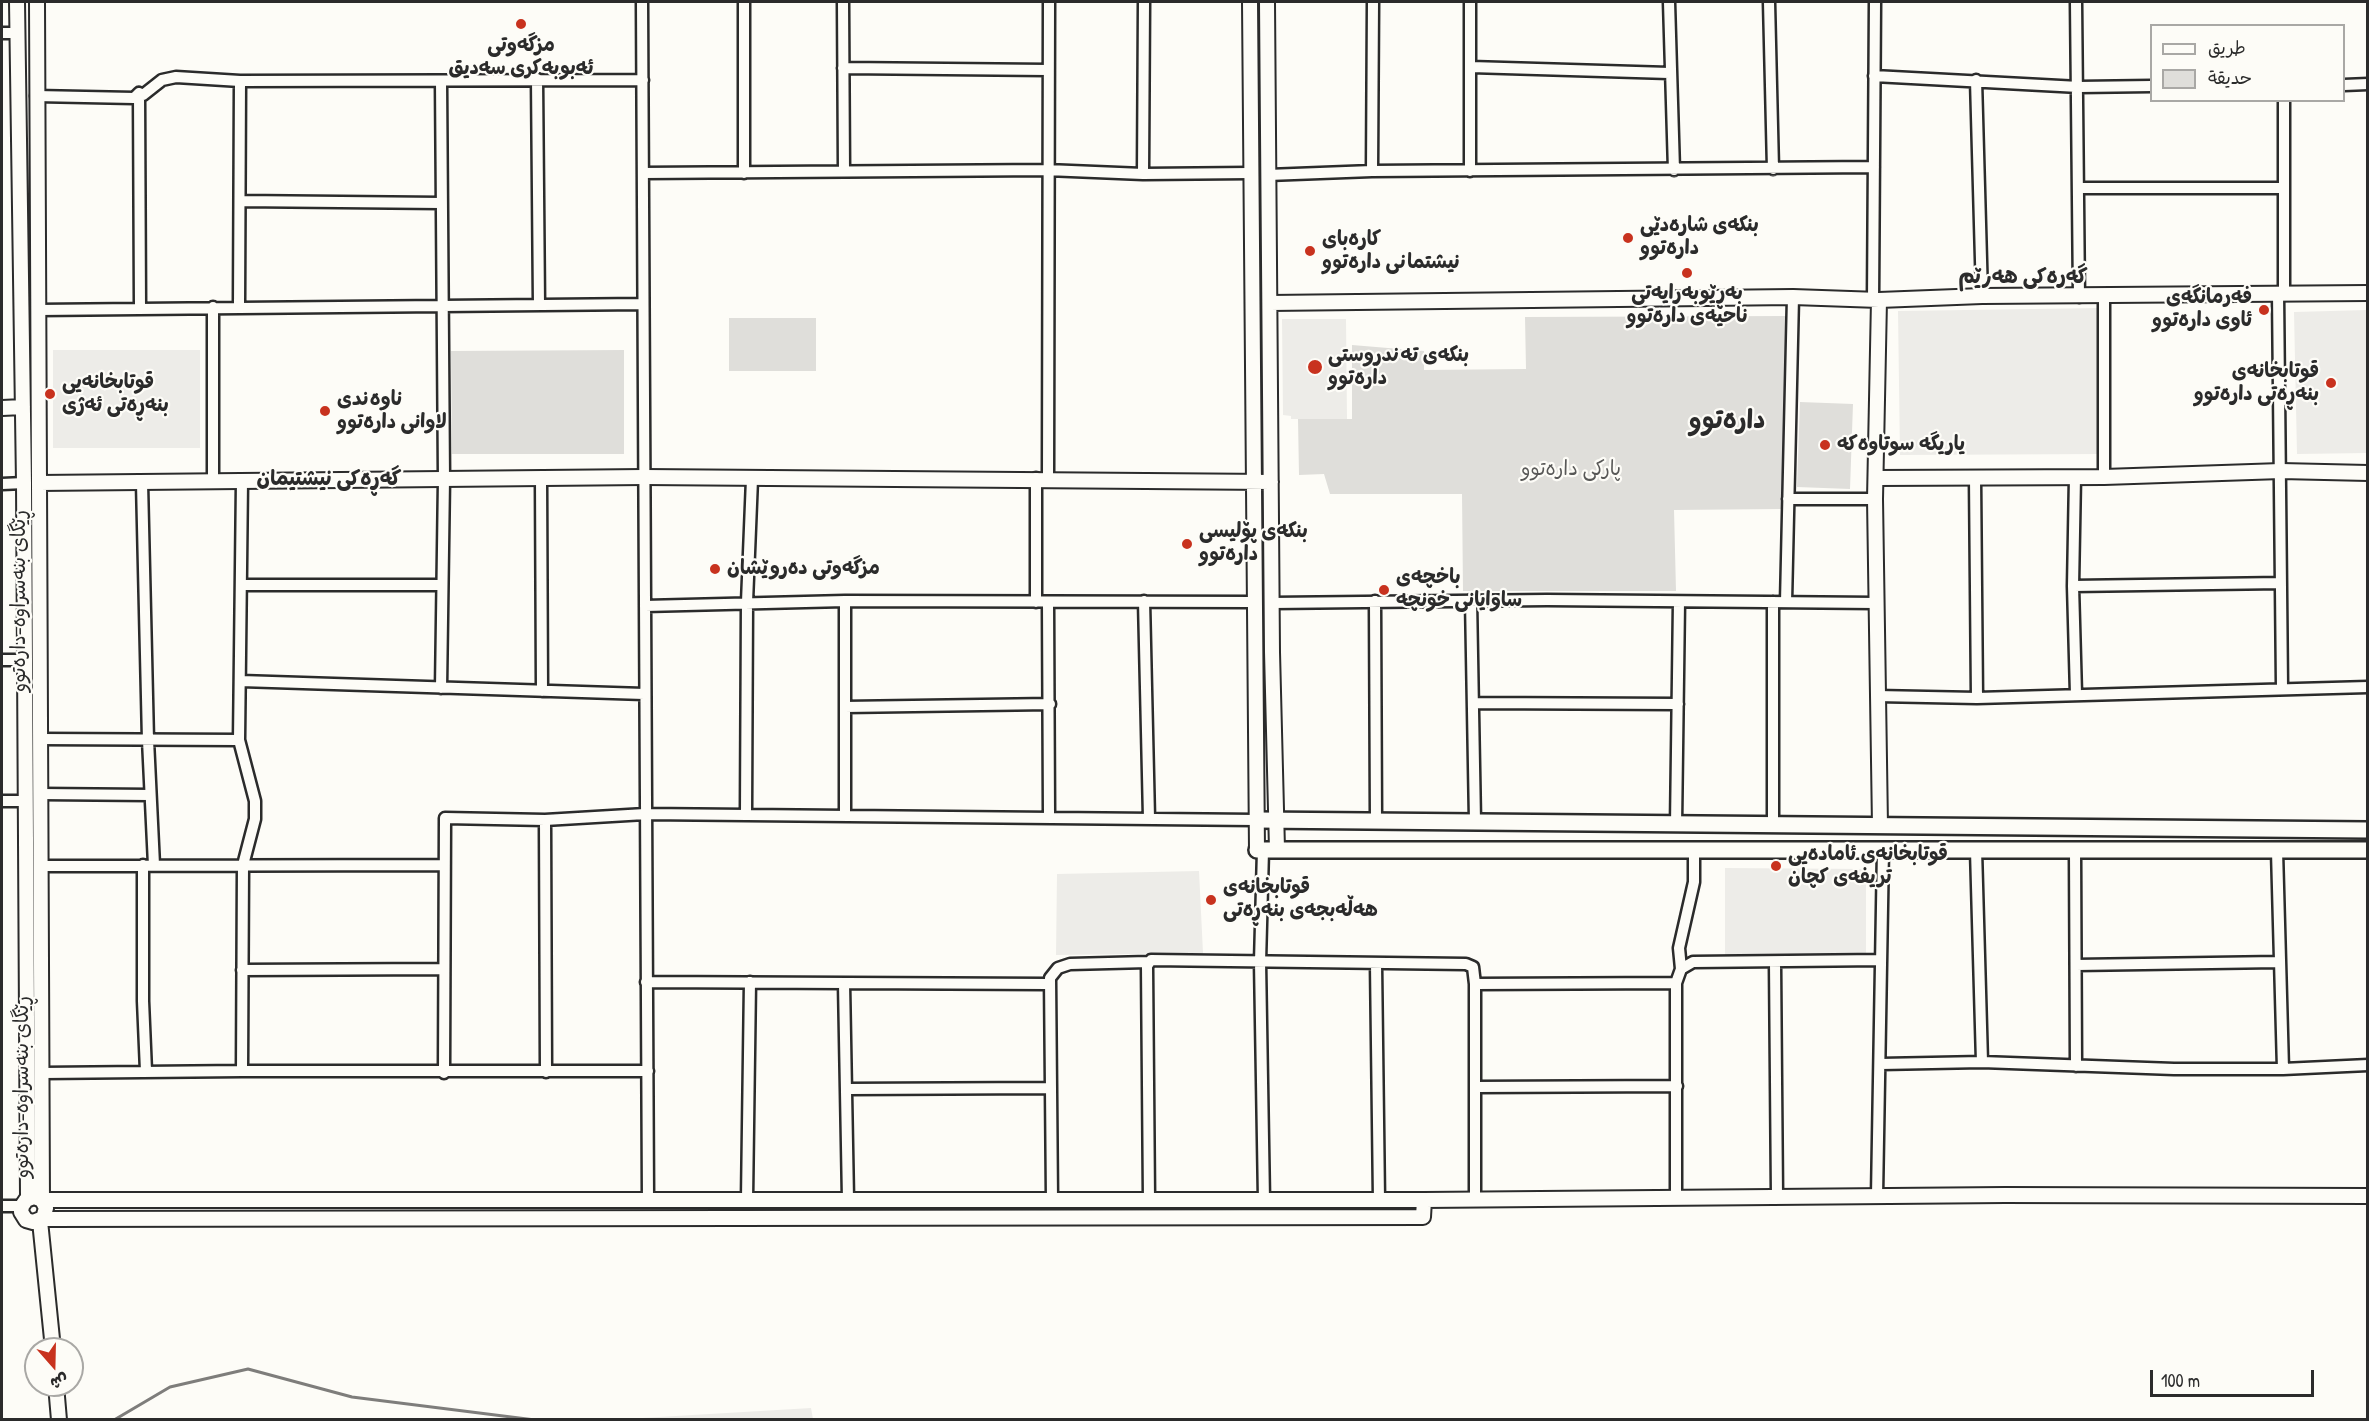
<!DOCTYPE html>
<html>
<head>
<meta charset="utf-8">
<style>
	body { margin:0 }
	#map { position:relative; width:2369px; height:1421px; overflow:hidden; background:#fdfcf7; font-family:"Patrick Hand","Playpen Sans Arabic",sans-serif }
	canvas { display:block }
	.frame { position:absolute; inset:0; border:3px solid #2b2b2b; pointer-events:none }
	.legend { position:absolute; left:2150px; top:24px; width:195px; height:78px; box-sizing:border-box; background:#fdfcf7; border:2px solid #a9a8a5; margin:0; padding:8px 10px; list-style:none; font-size:18px; color:#2b2b2b }
	.legend li { display:flex; align-items:center; gap:12px; height:30px }
	.legend b { width:30px; border:2px solid #a9a8a5 }
	.north { position:absolute; left:24px; top:1337px; width:60px; height:60px; box-sizing:border-box; background:#fdfcf7; border:2px solid #a9a8a5; border-radius:50%; rotate:160deg; font-size:16px; font-weight:700; line-height:24px; text-align:center; color:#2b2b2b }
	.north::after { content:''; display:block; margin:auto; width:21px; height:27px; background:#c8321e; clip-path:polygon(50% 0,100% 100%,50% 72%,0 100%) }
	.scale { position:absolute; left:2150px; top:1370px; width:164px; height:27px; box-sizing:border-box; border:3px solid #2b2b2b; border-top:0; padding-left:8px; font-size:18px; line-height:21px; white-space:nowrap; color:#2b2b2b; -webkit-text-stroke:4px #fdfcf7; paint-order:stroke }
</style>
</head>
<body>
<div id="map">
<canvas width="2369" height="1421"></canvas>
<div class="frame"></div>
<ul class="legend">
<li><b style="height:8px;background:#fdfcf7"></b>طريق</li>
<li><b style="height:16px;background:#dfdeda"></b>حديقة</li>
</ul>
<div class="north">ش</div>
<div class="scale">100 m</div>
</div>
<script>
const context = document.querySelector('canvas').getContext('2d');
context.lineJoin = 'round';
function paint(path, color) { context.fillStyle = color; context.fill(path, 'evenodd'); }
const shape = rows => new Path2D(rows.map(r => 'M' + r).join(''));
function stroke(path, color, width, dash) { context.strokeStyle = color; context.lineWidth = width; context.lineCap = dash ? 'butt' : 'round'; context.setLineDash(dash || []); context.stroke(path); }
function drawText(font, color, halo, rows, align = 'center') {
  context.font = font + ' "Patrick Hand","Playpen Sans Arabic",sans-serif'; context.lineWidth = 4.5; context.setLineDash([]); context.textBaseline = 'middle'; context.strokeStyle = halo; context.fillStyle = color; for (const [text, x, y, turn = 0] of rows) {
    context.save(); context.translate(x, y); context.rotate((+turn || 0) * Math.PI / 180); context.textAlign = isNaN(turn) ? turn : align; if (halo) context.strokeText(text, 0, 0); context.fillText(text, 0, 0); context.restore();
  }
}
paint(shape([
	[2100,308,2100,454,1900,455,1898,311],
	[2367,310,2367,453,2297,454,2294,312],
	[1282,319,1346,319,1347,419,1291,419,1291,416,1283,415],
	[53,350,200,350,200,448,53,448],
	[1725,868,1866,869,1866,955,1725,956],
	[1199,871,1203,953,1056,955,1057,874],
	[811,1408,813,1419,625,1419]
]), '#edece8');
paint(shape([
	[1788,316,1781,509,1674,510,1676,591,1463,591,1462,494,1330,494,1324,474,1299,475,1298,419,1352,419,1352,345,1424,351,1424,370,1526,369,1525,317],
	[729,318,816,318,816,371,729,371],
	[624,350,624,454,452,454,451,351],
	[1800,402,1853,404,1850,489,1797,487]
]), '#dfdeda');
stroke(shape([
	[114,1420,170,1387,248,1369,352,1397,535,1420]
]), '#7e7d7b', 3);
const minor = shape([
	[642,2,648,1199],
	[843,2,844,171],
	[1470,2,1470,171],
	[1669,2,1674,170],
	[1769,2,1773,169],
	[2076,2,2079,297],
	[2,33,17,33],
	[1471,67,1669,73],
	[843,68,1048,70],
	[1874,76,2079,87,2152,86],
	[537,79,539,305],
	[1976,80,1982,296],
	[2344,85,2368,84],
	[139,93,140,308],
	[36,96,134,98,139,93,143,95,162,80,176,77,240,81,643,80],
	[2284,100,2284,293],
	[1372,171,1373,2],
	[643,173,1047,170,1143,174,1250,173],
	[744,173,744,2],
	[1143,174,1144,2],
	[1268,175,1372,171,1874,167],
	[2078,188,2284,188],
	[240,201,441,203],
	[2278,293,2282,687],
	[1873,300,1875,2],
	[239,306,240,81],
	[213,307,213,481],
	[38,310,643,304],
	[2075,477,2073,586,2076,694],
	[2104,477,2104,295],
	[541,478,542,691],
	[1048,478,1049,2],
	[1975,478,1977,698],
	[142,483,148,740,154,865],
	[2,484,24,483],
	[1788,499,1875,499],
	[241,585,441,585],
	[2073,586,2281,583],
	[1471,600,1475,821],
	[845,601,845,814],
	[1144,601,1149,818],
	[1375,601,1376,822],
	[1036,602,1036,478],
	[1048,602,1049,816],
	[1786,602,1793,297],
	[1272,603,1547,600,1876,603],
	[645,606,845,601,1254,602],
	[2,660,25,660],
	[241,681,644,694],
	[441,688,444,479,441,81],
	[1877,696,1977,698,2368,687],
	[1473,703,1678,704],
	[845,707,1050,704],
	[40,739,239,740],
	[41,794,150,795],
	[2,801,25,801],
	[746,814,747,602,752,479],
	[545,820,546,1072],
	[1676,825,1679,602],
	[1773,825,1773,602],
	[1263,850,1260,962,1264,1200],
	[1976,850,1982,1062],
	[2075,851,2076,1066],
	[2277,851,2283,1069],
	[143,865,143,1001,146,1071],
	[42,866,444,865],
	[1775,963,1777,1197],
	[1376,964,1379,1200],
	[2076,965,2278,962],
	[1681,969,1679,948,1694,882,1694,850],
	[242,970,444,969],
	[646,982,1048,984],
	[844,984,848,1199],
	[1475,984,1676,983],
	[1881,1064,1982,1062,2174,1069,2283,1069,2368,1065],
	[242,1071,243,865,255,819,255,801,239,740,242,481],
	[43,1073,242,1071,648,1071],
	[444,1073,445,818,545,820,645,814,1256,820],
	[1476,1087,1677,1086],
	[847,1089,1050,1088],
	[1877,1196,1883,849],
	[1676,1198,1676,983,1681,969,1693,962,1881,960],
	[747,1199,750,982],
	[1052,1200,1050,978,1058,968,1070,964,1148,962],
	[1149,1200,1147,966,1151,960,1466,964,1473,967,1475,984,1475,1200],
	[2,1206,22,1206]
]);
const tertiary = shape([
	[17,2,24,483,28,1199],
	[37,2,42,1200],
	[1250,2,1257,850],
	[1267,2,1272,652,1277,849],
	[1879,300,1875,499,1880,826],
	[1270,303,1793,297,1879,300,1982,296,2368,293],
	[2,408,23,407],
	[1876,478,2104,477,2281,471,2368,473],
	[39,483,644,477,1271,482],
	[42,1200,46,1208,43,1218,33,1222,26,1220,21,1212,22,1206,26,1200,34,1197,42,1200,1424,1200,2005,1195,2368,1196],
	[42,1219,1423,1217,1424,1200],
	[40,1221,53,1349],
	[56,1385,59,1420]
]);
const secondary = shape([
	[1256,820,2368,830],
	[1257,850,2368,850]
]);
stroke(minor, '#2b2b2b', 15);
stroke(tertiary, '#2b2b2b', 18);
stroke(secondary, '#2b2b2b', 20);
stroke(minor, '#fdfcf7', 10);
stroke(tertiary, '#fdfcf7', 14);
stroke(secondary, '#fdfcf7', 15);
for (const [x, y, r, color] of [
	[521,24,6,"#c8321e"],
	[1628,238,6,"#c8321e"],
	[1310,251,6,"#c8321e"],
	[1687,273,6,"#c8321e"],
	[2264,310,6,"#c8321e"],
	[1315,367,8,"#c8321e"],
	[2331,383,6,"#c8321e"],
	[50,394,6,"#c8321e"],
	[325,411,6,"#c8321e"],
	[1825,445,6,"#c8321e"],
	[1187,544,6,"#c8321e"],
	[715,569,6,"#c8321e"],
	[1384,590,6,"#c8321e"],
	[1776,866,6,"#c8321e"],
	[1211,900,6,"#c8321e"]
]) { const dot = new Path2D(); dot.arc(x, y, r, 0, 2 * Math.PI); context.fillStyle = color; context.fill(dot); stroke(dot, '#fdfcf7', 2); }
drawText('bold 20px', '#2b2b2b', '#fdfcf7', [
	["مزگەوتی",521,46,"center"],
	["ئەبوبەکری سەدیق",521,69,"center"],
	["بنکەی شارەدێی",1640,226],
	["دارەتوو",1640,249],
	["کارەبای",1322,240],
	["نیشتمانی دارەتوو",1322,263],
	["بەڕێوبەرایەتی",1687,294,"center"],
	["ناحیەی دارەتوو",1687,317,"center"],
	["فەرمانگەی",2252,298,"right"],
	["ئاوی دارەتوو",2252,321,"right"],
	["بنکەی تەندروستی",1328,356],
	["دارەتوو",1328,379],
	["قوتابخانەی",2319,372,"right"],
	["بنەڕەتی دارەتوو",2319,395,"right"],
	["قوتابخانەیی",62,383],
	["بنەڕەتی ئەژی",62,406],
	["ناوەندی",337,400],
	["لاوانی دارەتوو",337,423],
	["یاریگە سوتاوەکە",1837,445],
	["بنکەی پۆلیسی",1199,532],
	["دارەتوو",1199,555],
	["مزگەوتی دەروێشان",727,569],
	["باخچەی",1396,578],
	["ساوایانی خونچە",1396,601],
	["قوتابخانەی ئامادەیی",1788,855],
	["تریفەی کچان",1788,878],
	["قوتابخانەی",1223,888],
	["هەڵەبجەی بنەڕەتی",1223,911]
], 'left');
drawText('20px', '#585857', '#fdfcf7', [
	["پارکی دارەتوو",1571,470]
]);
drawText('20px', '#2b2b2b', '#fdfcf7', [
	["ڕێگای بنەسراوە-دارەتوو",20,601,-90],
	["ڕێگای بنەسراوە-دارەتوو",23,1087,-90]
]);
drawText('bold 21px', '#2b2b2b', '#fdfcf7', [
	["گەرەکی هەرێم",2023,277],
	["گەڕەکی نیشتیمان",329,479]
]);
drawText('bold 26px', '#2b2b2b', '#fdfcf7', [
	["دارەتوو",1727,421]
]);
</script>
</body>
</html>
